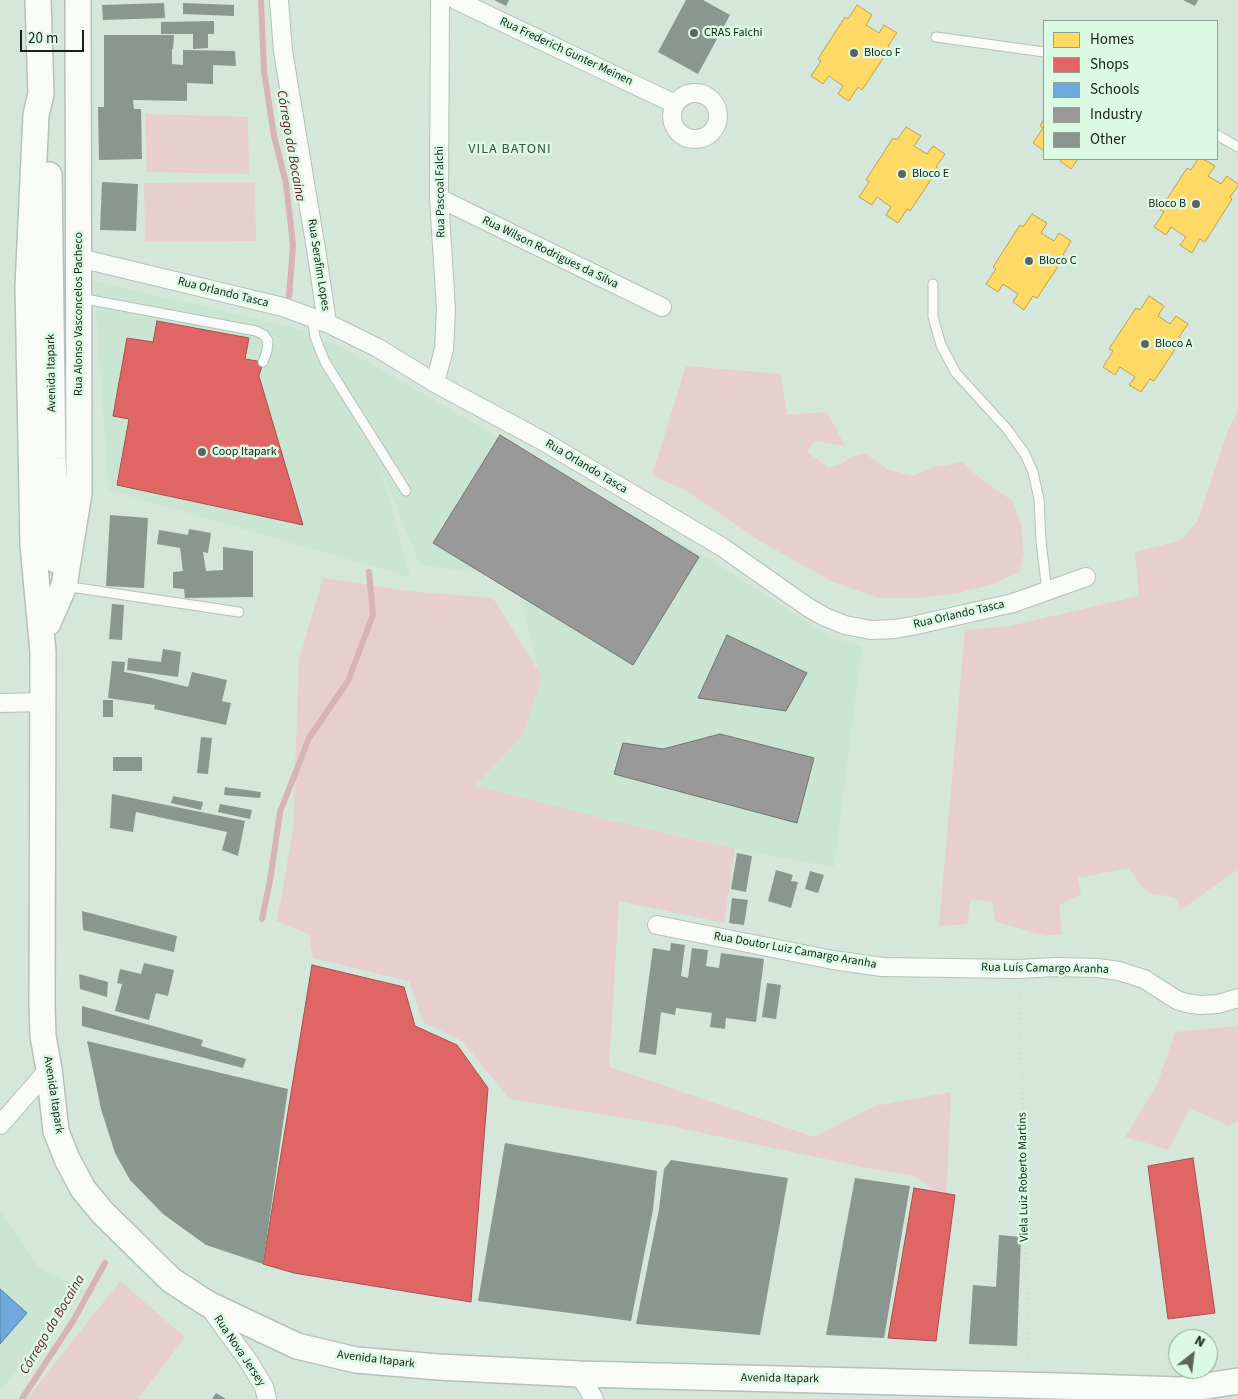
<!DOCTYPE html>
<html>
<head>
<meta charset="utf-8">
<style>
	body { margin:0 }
	#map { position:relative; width:1238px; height:1399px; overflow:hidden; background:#d5e6da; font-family:"Source Sans 3",sans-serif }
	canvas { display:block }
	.legend { position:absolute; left:1043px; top:20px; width:175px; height:140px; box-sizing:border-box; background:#dcfae3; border:1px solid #8da392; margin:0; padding:6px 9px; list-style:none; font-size:15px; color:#172119 }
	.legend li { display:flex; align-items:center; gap:10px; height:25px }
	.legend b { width:25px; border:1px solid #8da392 }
	.north { position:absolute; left:1168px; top:1329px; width:50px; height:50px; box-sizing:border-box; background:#dcfae3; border:1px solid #8da392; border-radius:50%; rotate:29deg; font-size:14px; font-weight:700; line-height:20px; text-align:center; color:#172119 }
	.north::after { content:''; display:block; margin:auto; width:18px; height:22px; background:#5a665d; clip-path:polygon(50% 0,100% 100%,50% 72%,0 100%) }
	.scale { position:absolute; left:20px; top:30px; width:64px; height:22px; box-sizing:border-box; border:2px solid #172119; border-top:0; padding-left:6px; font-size:15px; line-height:18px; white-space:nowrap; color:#172119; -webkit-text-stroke:4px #dcfae3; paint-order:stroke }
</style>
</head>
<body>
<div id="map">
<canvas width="1238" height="1399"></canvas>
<ul class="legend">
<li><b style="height:14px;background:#ffd966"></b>Homes</li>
<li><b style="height:14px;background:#e06666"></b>Shops</li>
<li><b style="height:14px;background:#6fa8dc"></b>Schools</li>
<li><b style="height:14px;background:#999"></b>Industry</li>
<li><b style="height:14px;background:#8a978e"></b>Other</li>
</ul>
<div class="north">N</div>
<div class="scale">20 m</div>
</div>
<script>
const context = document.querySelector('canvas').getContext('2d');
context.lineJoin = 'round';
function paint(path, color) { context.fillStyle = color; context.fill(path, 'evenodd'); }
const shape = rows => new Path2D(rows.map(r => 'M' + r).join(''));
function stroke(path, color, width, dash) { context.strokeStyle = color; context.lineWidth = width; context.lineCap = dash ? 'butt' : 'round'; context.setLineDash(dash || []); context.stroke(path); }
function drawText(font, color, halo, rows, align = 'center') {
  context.font = font + ' "Source Sans 3",sans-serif'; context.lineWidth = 5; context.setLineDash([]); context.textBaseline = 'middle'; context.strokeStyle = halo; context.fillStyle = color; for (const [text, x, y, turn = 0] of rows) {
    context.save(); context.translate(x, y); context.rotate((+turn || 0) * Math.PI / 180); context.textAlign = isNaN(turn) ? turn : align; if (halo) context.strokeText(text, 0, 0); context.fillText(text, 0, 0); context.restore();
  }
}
paint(shape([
	[94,281,291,327,340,346,711,560,827,635,862,647,834,867,735,849,590,815,475,785,522,737,541,677,515,577,420,565,380,466,410,577,109,490],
	[0,1210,40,1269,85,1290,0,1390]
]), '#cae5d1');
paint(shape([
	[145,114,248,117,249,174,147,172],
	[255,182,256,241,145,242,144,183],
	[686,366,781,374,787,415,827,412,845,446,814,441,807,452,829,468,843,463,850,457,865,453,887,469,913,476,935,467,962,462,987,484,1013,501,1021,525,1024,554,1020,572,990,585,958,593,917,598,879,598,833,582,758,540,687,491,652,475],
	[1238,409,1238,869,1181,910,1175,897,1152,894,1140,885,1129,868,1078,878,1081,894,1059,905,1062,934,1045,936,995,921,992,902,971,899,967,924,939,926,965,630,1010,626,1139,596,1135,552,1182,540,1198,520,1227,433],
	[323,578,409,591,493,598,542,677,522,737,475,785,605,819,735,849,724,923,619,901,609,1067,814,1137,875,1106,951,1092,946,1200,915,1176,872,1169,665,1125,510,1099,462,1041,423,1022,409,981,313,958,309,934,277,921,293,830,299,660],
	[1238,1026,1238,1121,1229,1126,1190,1108,1169,1150,1125,1137,1157,1085,1175,1032],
	[120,1281,185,1337,138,1399,27,1399]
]), '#e7cfd1');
const homes = shape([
	[857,5,872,15,866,25,879,33,884,25,897,33,888,46,890,48,862,90,858,87,849,101,838,94,843,86,829,76,823,84,811,76,821,61,818,59,845,17,848,19,857,5],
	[1044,119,1044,151,1033,143,1043,128,1040,126,1044,119],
	[906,127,921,136,914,146,927,154,933,146,945,154,936,167,938,169,910,211,907,209,898,223,886,215,891,207,877,197,872,205,859,197,869,182,866,180,893,138,897,140,906,127],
	[1061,159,1078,159,1071,169,1060,161,1061,159],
	[1198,159,1203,159,1215,166,1208,176,1221,184,1227,176,1238,184,1238,186,1230,197,1232,199,1205,242,1200,239,1192,253,1180,245,1186,237,1171,227,1166,235,1154,227,1164,212,1160,210,1187,168,1191,170,1198,159],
	[1032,214,1047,223,1041,233,1054,241,1059,233,1071,241,1063,255,1065,256,1037,298,1033,296,1024,310,1013,302,1018,294,1003,284,998,292,986,284,996,269,993,267,1020,225,1023,227,1032,214],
	[1149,296,1164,306,1158,316,1170,324,1176,316,1188,324,1179,337,1182,339,1154,381,1150,379,1141,392,1129,385,1135,377,1120,367,1115,375,1103,367,1113,351,1109,349,1136,308,1140,310,1149,296]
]);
paint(homes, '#ffd966');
stroke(homes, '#b9a24f', 1);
const shops = shape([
	[157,321,249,338,245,359,263,362,259,376,303,525,117,485,129,419,113,416,127,338,153,342,157,321],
	[312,965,404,987,415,1026,457,1045,488,1088,471,1302,294,1273,263,1264,312,965],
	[1193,1158,1215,1313,1168,1319,1148,1166,1193,1158],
	[914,1188,955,1195,936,1341,888,1338,914,1188]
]);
paint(shops, '#e06666');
stroke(shops, '#a4514f', 1);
const schools = shape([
	[0,1289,27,1313,0,1344,0,1289]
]);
paint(schools, '#6fa8dc');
stroke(schools, '#5580a2', 1);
const industry = shape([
	[500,435,699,557,633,665,433,543,500,435],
	[727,635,807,673,786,711,698,698,727,635],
	[720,734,814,758,797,823,614,774,623,743,663,749,720,734]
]);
paint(industry, '#999');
stroke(industry, '#727573', 1);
stroke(shape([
	[261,0,264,71,274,136,286,183,293,245,289,296],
	[262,919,270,881,280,812,309,738,348,681,373,615,369,572],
	[22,1399,73,1321,105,1263]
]), '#d8b2b9', 6);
paint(shape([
	[494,0,509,0,506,6],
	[686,0,703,0,730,15,698,74,658,52],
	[1183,0,1198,0,1195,6],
	[164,3,165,18,103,20,102,5],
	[183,3,234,5,234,16,183,14],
	[214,21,214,34,208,34,208,48,193,49,193,34,161,34,161,22],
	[104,35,174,35,173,49,172,49,172,64,183,65,183,50,235,51,236,66,213,65,213,84,187,83,187,101,133,100,134,109,141,109,142,159,99,160,98,107,104,107],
	[102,182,138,184,136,231,100,230],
	[110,515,148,518,144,588,106,586],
	[189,529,211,533,208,553,203,552,206,571,223,570,223,547,253,551,253,597,185,598,184,589,173,588,173,572,183,571,180,548,157,544,159,530,188,535],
	[112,604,124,605,122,640,109,639],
	[163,649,181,652,178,677,127,670,128,658,161,662],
	[112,661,125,662,124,672,135,674,188,687,192,672,227,680,222,701,231,703,226,725,154,709,155,705,108,698],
	[103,700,113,700,113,717,103,717],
	[201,737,212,738,208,774,197,773],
	[113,757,142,757,142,771,113,771],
	[225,787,261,792,260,798,224,795],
	[112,794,245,821,238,856,222,850,227,832,136,812,133,832,110,828],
	[173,796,203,802,201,810,171,803],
	[220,804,252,810,250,819,218,812],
	[737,853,752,856,746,892,731,889],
	[776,870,793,875,791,881,798,882,791,908,768,901],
	[810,871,824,875,818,893,805,889],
	[732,898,748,900,744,925,729,923],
	[82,911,177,936,174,952,83,930],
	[671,943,685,945,681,976,688,978,692,948,708,950,706,966,719,968,721,953,764,959,756,1022,726,1018,725,1029,710,1027,712,1013,676,1008,675,1015,661,1012,656,1055,639,1052,653,948,670,951],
	[144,963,174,970,168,996,156,993,149,1020,115,1011,122,984,117,983,120,969,141,974],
	[79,974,108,982,107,997,80,989],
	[767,983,781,985,776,1019,762,1017],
	[82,1006,203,1040,201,1046,246,1059,243,1068,82,1026],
	[87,1041,288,1089,263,1264,206,1245,163,1214,130,1180,115,1153,101,1109],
	[505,1143,657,1171,653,1210,631,1321,478,1301],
	[671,1160,788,1178,760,1335,636,1324,659,1209,664,1169],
	[855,1178,910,1186,884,1338,826,1335],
	[999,1235,1021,1237,1017,1346,969,1344,973,1285,996,1287],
	[216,1393,226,1399,212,1399]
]), '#8a978e');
const lane = shape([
	[936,37,1044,52],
	[1217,135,1238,147],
	[933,284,933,317,941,345,956,373,1007,429,1025,454,1033,472,1039,499,1041,541,1047,592],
	[80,298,256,331,264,335,268,341,267,351,263,362],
	[312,317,315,337,325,362,406,491],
	[64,586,239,612]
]);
const street = shape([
	[279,0,283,51,317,255,327,323],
	[456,0,675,104],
	'672 116a23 23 0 1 1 46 0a23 23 0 1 1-46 0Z',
	[439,198,662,307],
	[79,258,283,307,327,323,378,348,435,383,541,440,722,547,809,608,825,617,845,625,871,630,895,629,912,626,1013,603,1086,577],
	[435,383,444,349,446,310,439,198,440,0],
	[0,703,43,702],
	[657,925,833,960,882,967,1019,969,1056,967,1098,968,1119,971,1144,979,1177,1000,1186,1003,1200,1005,1218,1004,1238,998],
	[0,1125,49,1069],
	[209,1307,249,1362,264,1387,267,1399],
	[579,1374,594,1399]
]);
const secondary = shape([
	[38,0,41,94,36,115,28,287,33,545,43,652,42,1004,43,1036,49,1069,56,1131,67,1159,83,1189,102,1212,171,1280,208,1304,297,1346,356,1360,438,1367,579,1374,1058,1386,1180,1390,1238,1381],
	[49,175,53,459,57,546,56,560],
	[48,623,64,586,79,493,78,0]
]);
stroke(lane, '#b4c1b8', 11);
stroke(street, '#b4c1b8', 20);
stroke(secondary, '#b4c1b8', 28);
stroke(shape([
	[1019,988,1029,1364]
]), '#d4d9d6', 3, [1, 4]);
stroke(lane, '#f9fbf9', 9);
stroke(street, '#f9fbf9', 18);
stroke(secondary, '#f9fbf9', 25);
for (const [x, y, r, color] of [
	[694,33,5,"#5a665d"],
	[854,53,5,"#5a665d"],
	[902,174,5,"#5a665d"],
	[1196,204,5,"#5a665d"],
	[1029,261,5,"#5a665d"],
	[1145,344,5,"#5a665d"],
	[202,452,5,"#5a665d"]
]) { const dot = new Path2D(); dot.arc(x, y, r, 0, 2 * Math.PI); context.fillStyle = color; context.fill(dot); stroke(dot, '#dcfae3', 2); }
drawText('12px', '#172119', '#dcfae3', [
	["CRAS Falchi",704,33],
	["Bloco F",864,53],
	["Bloco E",912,174],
	["Bloco B",1186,204,"right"],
	["Bloco C",1039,261],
	["Bloco A",1155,344],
	["Coop Itapark",212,452]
], 'left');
drawText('12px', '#172119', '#dcfae3', [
	["Rua Frederich Gunter Meinen",566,52,25],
	["Rua Pascoal Falchi",441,192,-91],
	["Rua Wilson Rodrigues da Silva",550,253,26],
	["Rua Serafim Lopes",318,265,81],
	["Rua Orlando Tasca",223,293,14],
	["Rua Alonso Vasconcelos Pacheco",79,314,-90],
	["Avenida Itapark",52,373,-91],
	["Rua Orlando Tasca",586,467,31],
	["Rua Orlando Tasca",959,615,-13],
	["Rua Doutor Luiz Camargo Aranha",795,951,10],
	["Rua Luís Camargo Aranha",1045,969,1],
	["Avenida Itapark",53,1095,81],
	["Viela Luiz Roberto Martins",1024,1177,-91],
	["Rua Nova Jersey",239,1351,56],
	["Avenida Itapark",376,1360,7],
	["Avenida Itapark",780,1379,1]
]);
drawText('italic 14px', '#6a223a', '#dcfae3', [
	["Córrego da Bocaina",290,146,80],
	["Córrego da Bocaina",53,1325,-59]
]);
context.letterSpacing = '1px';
drawText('14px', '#3a5341', '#dcfae3', [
	["VILA BATONI",510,150]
]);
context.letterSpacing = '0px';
</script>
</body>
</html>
